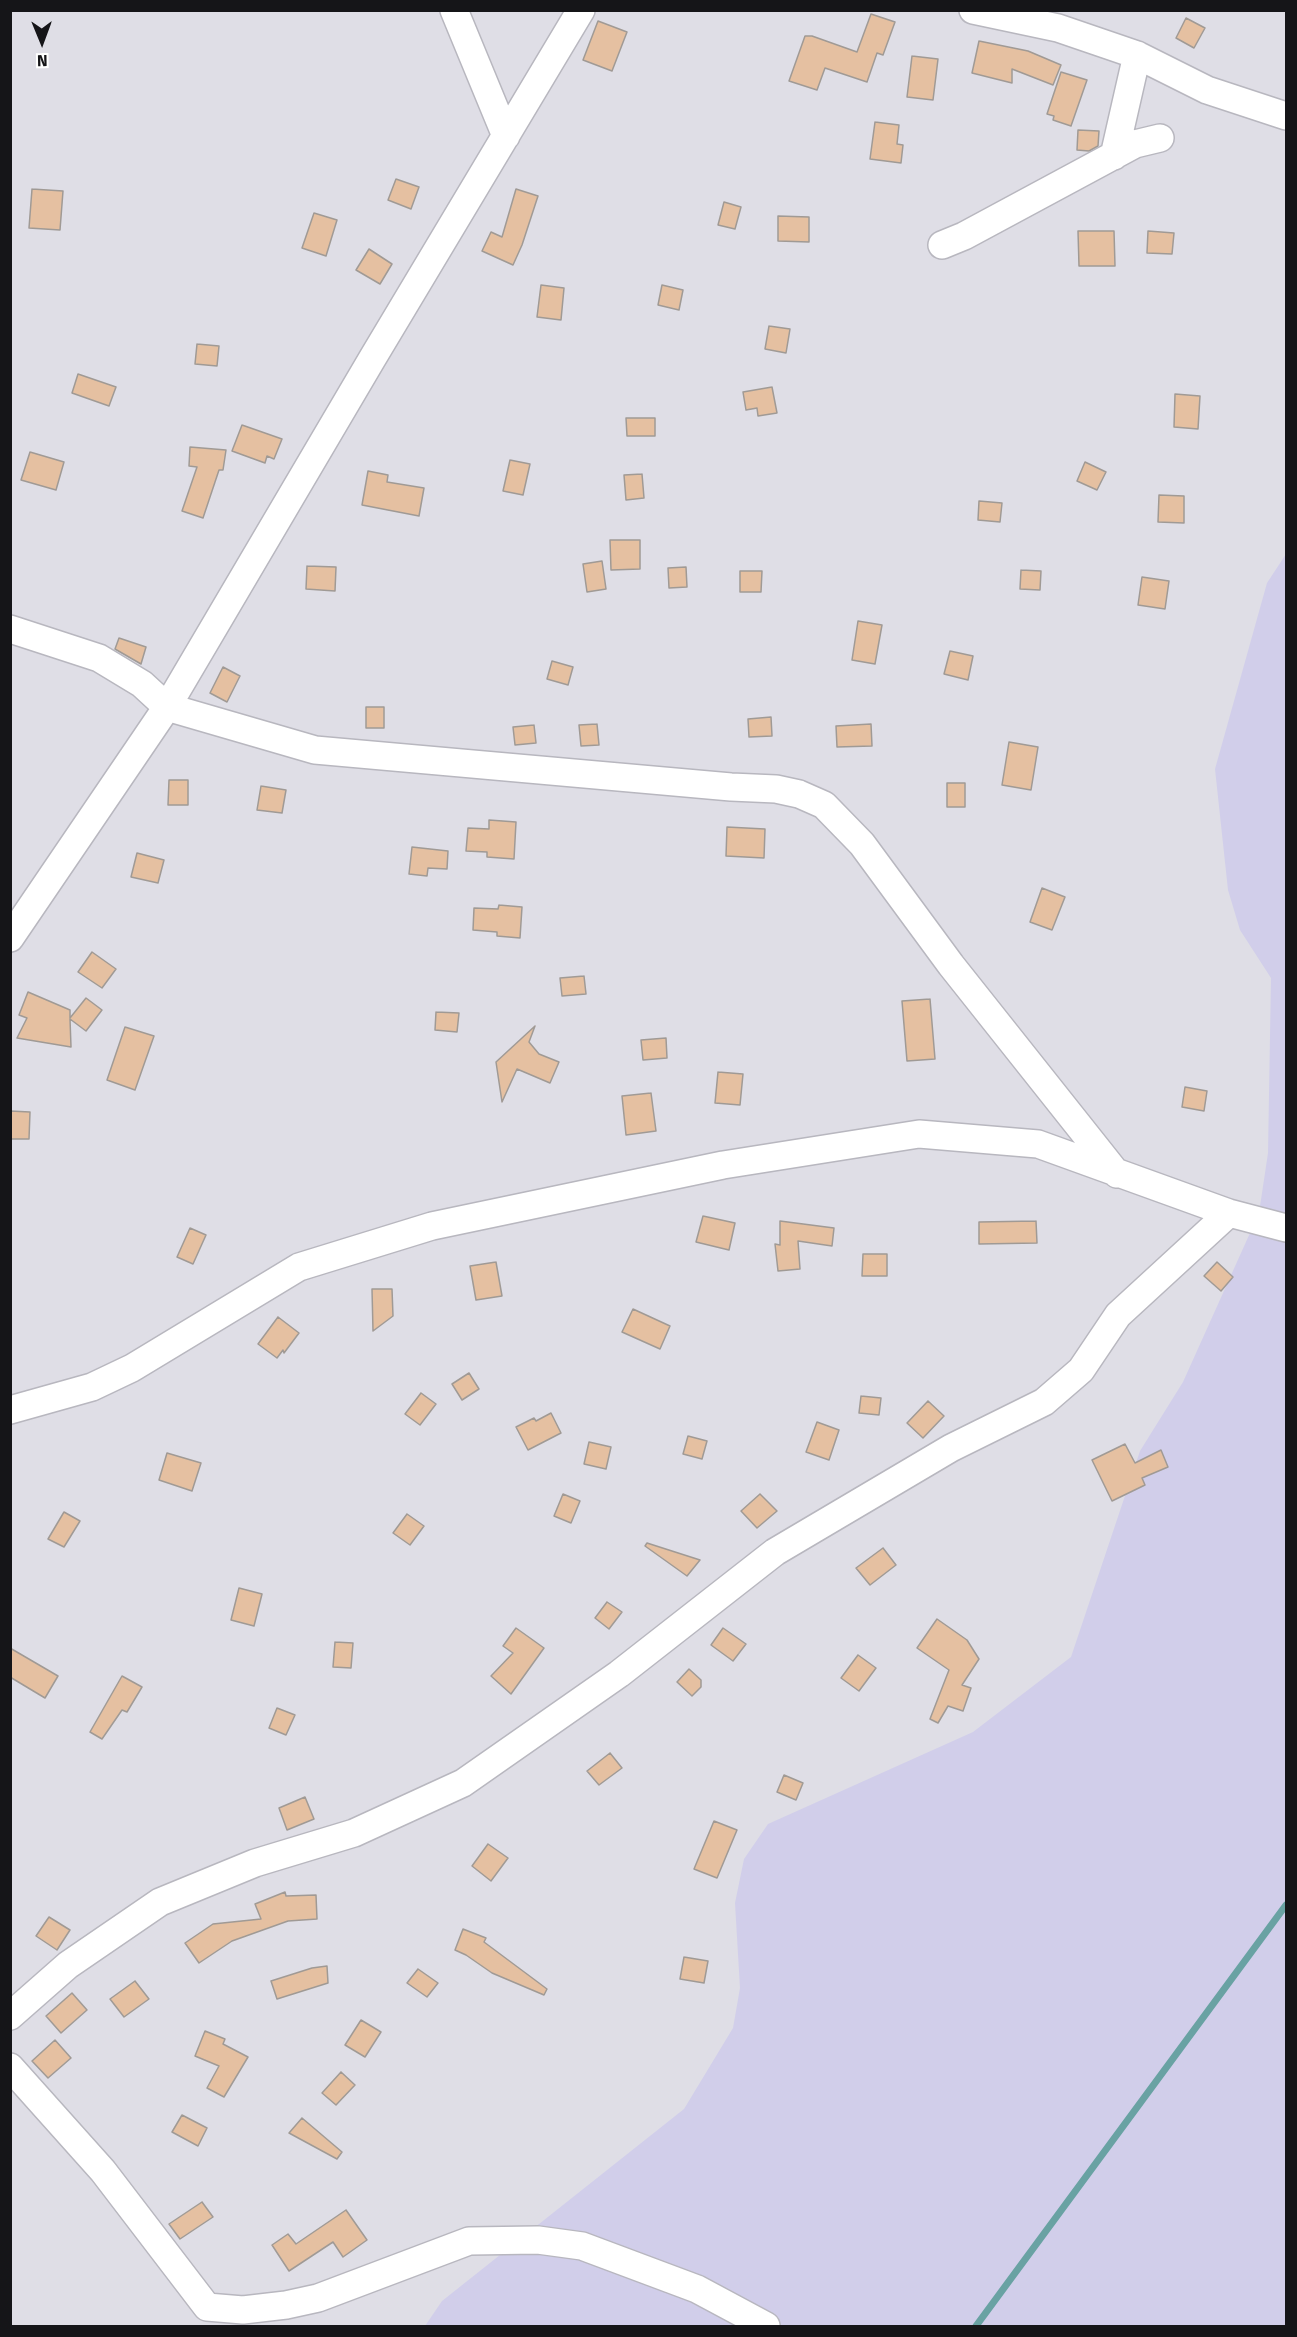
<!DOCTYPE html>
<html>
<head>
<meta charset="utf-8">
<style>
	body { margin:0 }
	#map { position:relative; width:1297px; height:2337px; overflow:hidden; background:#dfdee6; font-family:"Fira Sans",sans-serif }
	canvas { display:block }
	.frame { position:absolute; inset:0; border:12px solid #151518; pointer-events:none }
	.north { position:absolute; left:12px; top:12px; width:60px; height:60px; -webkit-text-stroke:4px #fff; paint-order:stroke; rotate:179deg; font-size:16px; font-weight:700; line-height:24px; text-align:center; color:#151518 }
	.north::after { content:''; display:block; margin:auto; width:21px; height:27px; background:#151518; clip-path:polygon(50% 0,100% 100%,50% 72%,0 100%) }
</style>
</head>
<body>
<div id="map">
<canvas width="1297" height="2337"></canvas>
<div class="frame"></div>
<div class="north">N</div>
</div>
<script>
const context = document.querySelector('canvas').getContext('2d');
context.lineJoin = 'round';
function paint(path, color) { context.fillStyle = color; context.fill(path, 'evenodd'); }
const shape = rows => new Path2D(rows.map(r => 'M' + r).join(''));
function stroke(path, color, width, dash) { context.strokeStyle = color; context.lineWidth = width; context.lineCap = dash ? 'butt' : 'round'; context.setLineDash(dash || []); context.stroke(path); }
paint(shape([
	[1286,554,1286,2326,425,2326,442,2301,684,2109,733,2028,740,1988,735,1903,744,1859,768,1824,973,1732,1071,1657,1140,1451,1183,1382,1259,1213,1268,1153,1271,978,1240,930,1228,890,1215,769,1267,583]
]), '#d1ceea');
stroke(shape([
	[976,2326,1286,1905]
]), '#69a2a3', 7);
const building = shape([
	[871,14,895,22,883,55,877,53,867,82,825,68,817,90,789,81,805,36,812,36,857,52,871,14],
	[1186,18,1205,28,1194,48,1176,38,1186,18],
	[598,21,627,32,612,71,583,60,598,21],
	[979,41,1028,51,1061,65,1053,85,1012,69,1012,83,972,73,979,41],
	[912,56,938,59,933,100,907,97,912,56],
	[1061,72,1087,80,1071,126,1053,120,1054,116,1047,114,1061,72],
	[875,122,899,125,897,144,903,145,901,163,870,159,875,122],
	[1078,130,1099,131,1098,146,1089,151,1077,150,1078,130],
	[396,179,419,187,411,209,388,200,396,179],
	[32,189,63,191,60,230,29,228,32,189],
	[516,189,538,196,522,245,513,265,482,251,491,232,502,237,516,189],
	[724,202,741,207,735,229,718,225,724,202],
	[314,213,337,220,326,256,302,248,314,213],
	[778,216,809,217,809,242,778,241,778,216],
	[1078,231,1114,231,1115,266,1079,266,1078,231],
	[1148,231,1174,233,1172,254,1147,253,1148,231],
	[369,249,392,264,380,284,356,270,369,249],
	[541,285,564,288,561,320,537,317,541,285],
	[662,285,683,290,679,310,658,305,662,285],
	[769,326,790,329,786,353,765,349,769,326],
	[197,344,219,346,217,366,195,364,197,344],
	[78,374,116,387,109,406,72,393,78,374],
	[772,387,777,413,758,416,757,408,746,410,743,392,772,387],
	[1175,394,1200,396,1198,429,1174,427,1175,394],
	[626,418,655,418,655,436,627,436,626,418],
	[242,425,282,439,274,459,267,456,265,463,232,451,242,425],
	[190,447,226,450,223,470,219,470,203,518,182,511,197,467,189,466,190,447],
	[30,452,64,462,56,490,21,480,30,452],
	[510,460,530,464,523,495,503,491,510,460],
	[1085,462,1106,472,1097,490,1077,481,1085,462],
	[368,471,388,475,387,482,424,488,419,516,362,505,368,471],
	[642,474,644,498,626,500,624,475,642,474],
	[1159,495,1184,496,1184,523,1158,522,1159,495],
	[979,501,1002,503,1000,522,978,520,979,501],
	[610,540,640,540,640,569,611,570,610,540],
	[602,561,606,589,587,592,583,564,602,561],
	[307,566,336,567,335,591,306,589,307,566],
	[686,567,687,587,669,588,668,568,686,567],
	[1021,570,1041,571,1040,590,1020,589,1021,570],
	[740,571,762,571,761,592,740,592,740,571],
	[1142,577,1169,581,1165,609,1138,605,1142,577],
	[858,621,882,625,875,664,852,660,858,621],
	[119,638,146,647,141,664,115,649,119,638],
	[950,651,973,656,968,680,944,674,950,651],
	[552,661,573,667,568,685,547,679,552,661],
	[223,667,240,676,227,702,210,693,223,667],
	[366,707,384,707,384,728,366,728,366,707],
	[771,717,772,736,749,737,748,719,771,717],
	[597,724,599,745,581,746,579,725,597,724],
	[871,724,872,746,837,747,836,726,871,724],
	[534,725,536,743,515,745,513,727,534,725],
	[1009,742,1038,747,1031,790,1002,785,1009,742],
	[169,780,188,780,188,805,168,805,169,780],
	[947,783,965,783,965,807,947,807,947,783],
	[261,786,286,790,282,813,257,810,261,786],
	[489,820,516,822,514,859,487,857,487,852,466,851,468,828,489,829,489,820],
	[727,827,765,829,764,858,726,856,727,827],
	[412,847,448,851,447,869,428,868,427,876,409,874,412,847],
	[137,853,164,860,158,883,131,877,137,853],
	[1042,888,1065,897,1052,930,1030,922,1042,888],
	[499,905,522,907,520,938,497,936,497,932,473,930,474,908,498,909,499,905],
	[92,952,116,969,102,988,78,972,92,952],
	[584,976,586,994,562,996,560,978,584,976],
	[28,992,70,1010,70,1018,86,998,102,1010,86,1031,70,1019,71,1047,17,1038,27,1018,19,1015,28,992],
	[930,999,935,1059,907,1061,902,1001,930,999],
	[436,1012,459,1013,457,1032,435,1030,436,1012],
	[535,1026,529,1042,539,1054,559,1062,550,1083,517,1069,502,1102,496,1062,535,1026],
	[125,1027,154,1036,135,1090,107,1080,125,1027],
	[666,1038,667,1058,643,1060,641,1040,666,1038],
	[718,1072,743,1074,740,1105,715,1103,718,1072],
	[1185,1087,1207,1091,1204,1111,1182,1107,1185,1087],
	[651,1093,656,1131,626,1135,622,1096,651,1093],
	[10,1111,30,1112,29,1139,10,1139,10,1111],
	[703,1216,735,1223,729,1250,696,1242,703,1216],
	[780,1221,834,1228,832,1246,798,1241,800,1269,778,1271,775,1244,780,1245,780,1221],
	[1036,1221,1037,1243,979,1244,979,1222,1036,1221],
	[190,1228,206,1235,193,1264,177,1257,190,1228],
	[863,1254,887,1254,887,1276,862,1276,863,1254],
	[496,1262,502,1296,476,1300,470,1266,496,1262],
	[1217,1262,1233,1277,1221,1291,1204,1276,1217,1262],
	[372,1289,392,1289,393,1316,373,1331,372,1289],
	[633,1309,670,1326,660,1349,622,1332,633,1309],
	[278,1317,299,1333,284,1353,283,1350,277,1358,258,1344,278,1317],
	[469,1373,479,1389,462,1400,452,1384,469,1373],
	[421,1393,436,1404,420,1425,405,1414,421,1393],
	[861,1396,881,1398,879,1415,859,1413,861,1396],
	[928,1401,944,1416,923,1438,907,1423,928,1401],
	[551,1413,561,1433,528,1450,516,1427,534,1418,536,1421,551,1413],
	[817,1422,839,1430,829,1460,806,1452,817,1422],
	[688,1436,707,1441,702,1459,683,1454,688,1436],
	[589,1442,611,1447,606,1469,584,1464,589,1442],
	[1125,1444,1135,1463,1161,1450,1168,1467,1142,1478,1145,1485,1112,1501,1092,1460,1125,1444],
	[167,1453,201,1463,192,1491,159,1480,167,1453],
	[563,1494,580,1501,571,1523,554,1516,563,1494],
	[760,1494,777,1511,757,1528,741,1511,760,1494],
	[64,1512,80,1521,64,1547,48,1539,64,1512],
	[407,1514,424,1526,410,1545,393,1533,407,1514],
	[647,1543,700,1560,687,1576,645,1546,647,1543],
	[883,1548,896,1565,870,1585,856,1568,883,1548],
	[239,1588,262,1594,254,1626,231,1620,239,1588],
	[607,1602,622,1612,609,1629,595,1618,607,1602],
	[937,1619,967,1640,979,1659,962,1685,971,1688,963,1711,948,1706,938,1723,930,1719,949,1670,917,1648,937,1619],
	[516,1628,544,1648,511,1694,491,1676,513,1653,503,1646,516,1628],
	[723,1628,746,1644,733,1661,711,1645,723,1628],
	[335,1642,353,1643,351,1668,333,1667,335,1642],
	[10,1648,58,1676,45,1698,10,1677,10,1648],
	[858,1655,876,1668,859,1691,841,1678,858,1655],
	[689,1669,701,1680,701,1687,692,1696,677,1682,689,1669],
	[122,1676,142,1687,127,1712,122,1710,102,1739,90,1732,122,1676],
	[277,1708,295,1715,286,1735,269,1728,277,1708],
	[610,1753,622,1768,599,1785,587,1771,610,1753],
	[784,1775,803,1783,796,1800,777,1792,784,1775],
	[305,1797,314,1819,287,1830,279,1808,305,1797],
	[714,1821,737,1830,717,1878,694,1869,714,1821],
	[488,1844,508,1858,491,1881,472,1866,488,1844],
	[285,1892,286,1896,316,1895,317,1919,288,1921,232,1941,199,1963,185,1943,213,1924,261,1919,255,1904,285,1892],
	[49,1917,70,1930,57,1950,36,1936,49,1917],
	[463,1929,486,1938,484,1942,547,1989,544,1995,492,1973,466,1955,455,1950,463,1929],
	[684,1957,708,1961,704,1983,680,1979,684,1957],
	[327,1966,328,1983,277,1999,271,1981,312,1968,327,1966],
	[418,1969,438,1983,427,1997,407,1983,418,1969],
	[135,1981,149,1999,124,2017,110,1999,135,1981],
	[72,1993,87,2010,61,2033,46,2016,72,1993],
	[361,2020,381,2032,365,2057,345,2045,361,2020],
	[205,2031,225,2039,223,2044,248,2057,224,2097,207,2088,219,2066,195,2056,205,2031],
	[55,2040,71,2058,48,2078,32,2061,55,2040],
	[341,2072,355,2085,336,2105,322,2093,341,2072],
	[182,2115,207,2128,198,2146,172,2132,182,2115],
	[302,2118,342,2152,337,2159,289,2133,302,2118],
	[202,2202,213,2217,180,2239,169,2224,202,2202],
	[346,2210,367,2240,343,2257,333,2242,289,2271,272,2245,288,2234,296,2244,346,2210]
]);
paint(building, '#e5c0a1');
stroke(building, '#a09a95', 1.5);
const minor = shape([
	[454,10,506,136],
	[973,10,1058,28,1137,55,1207,90,1286,116],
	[1114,156,1137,55],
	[942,245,964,236,1135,144,1160,138],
	[10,629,99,658,142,684,167,707,315,750,731,787,776,789,799,794,824,805,862,844,951,965,1117,1174],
	[10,938,167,707,372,359,581,10],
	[10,1410,92,1387,132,1368,299,1267,432,1226,723,1165,919,1134,1038,1144,1229,1213,1286,1228],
	[10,2016,68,1965,160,1902,255,1863,354,1833,463,1783,619,1674,775,1552,951,1448,1044,1402,1081,1370,1118,1315,1229,1213],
	[10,2067,103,2171,207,2307,243,2310,286,2305,318,2298,469,2241,538,2240,582,2246,697,2289,766,2326]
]);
stroke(minor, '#b8b7bf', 30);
stroke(minor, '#fff', 27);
</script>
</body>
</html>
